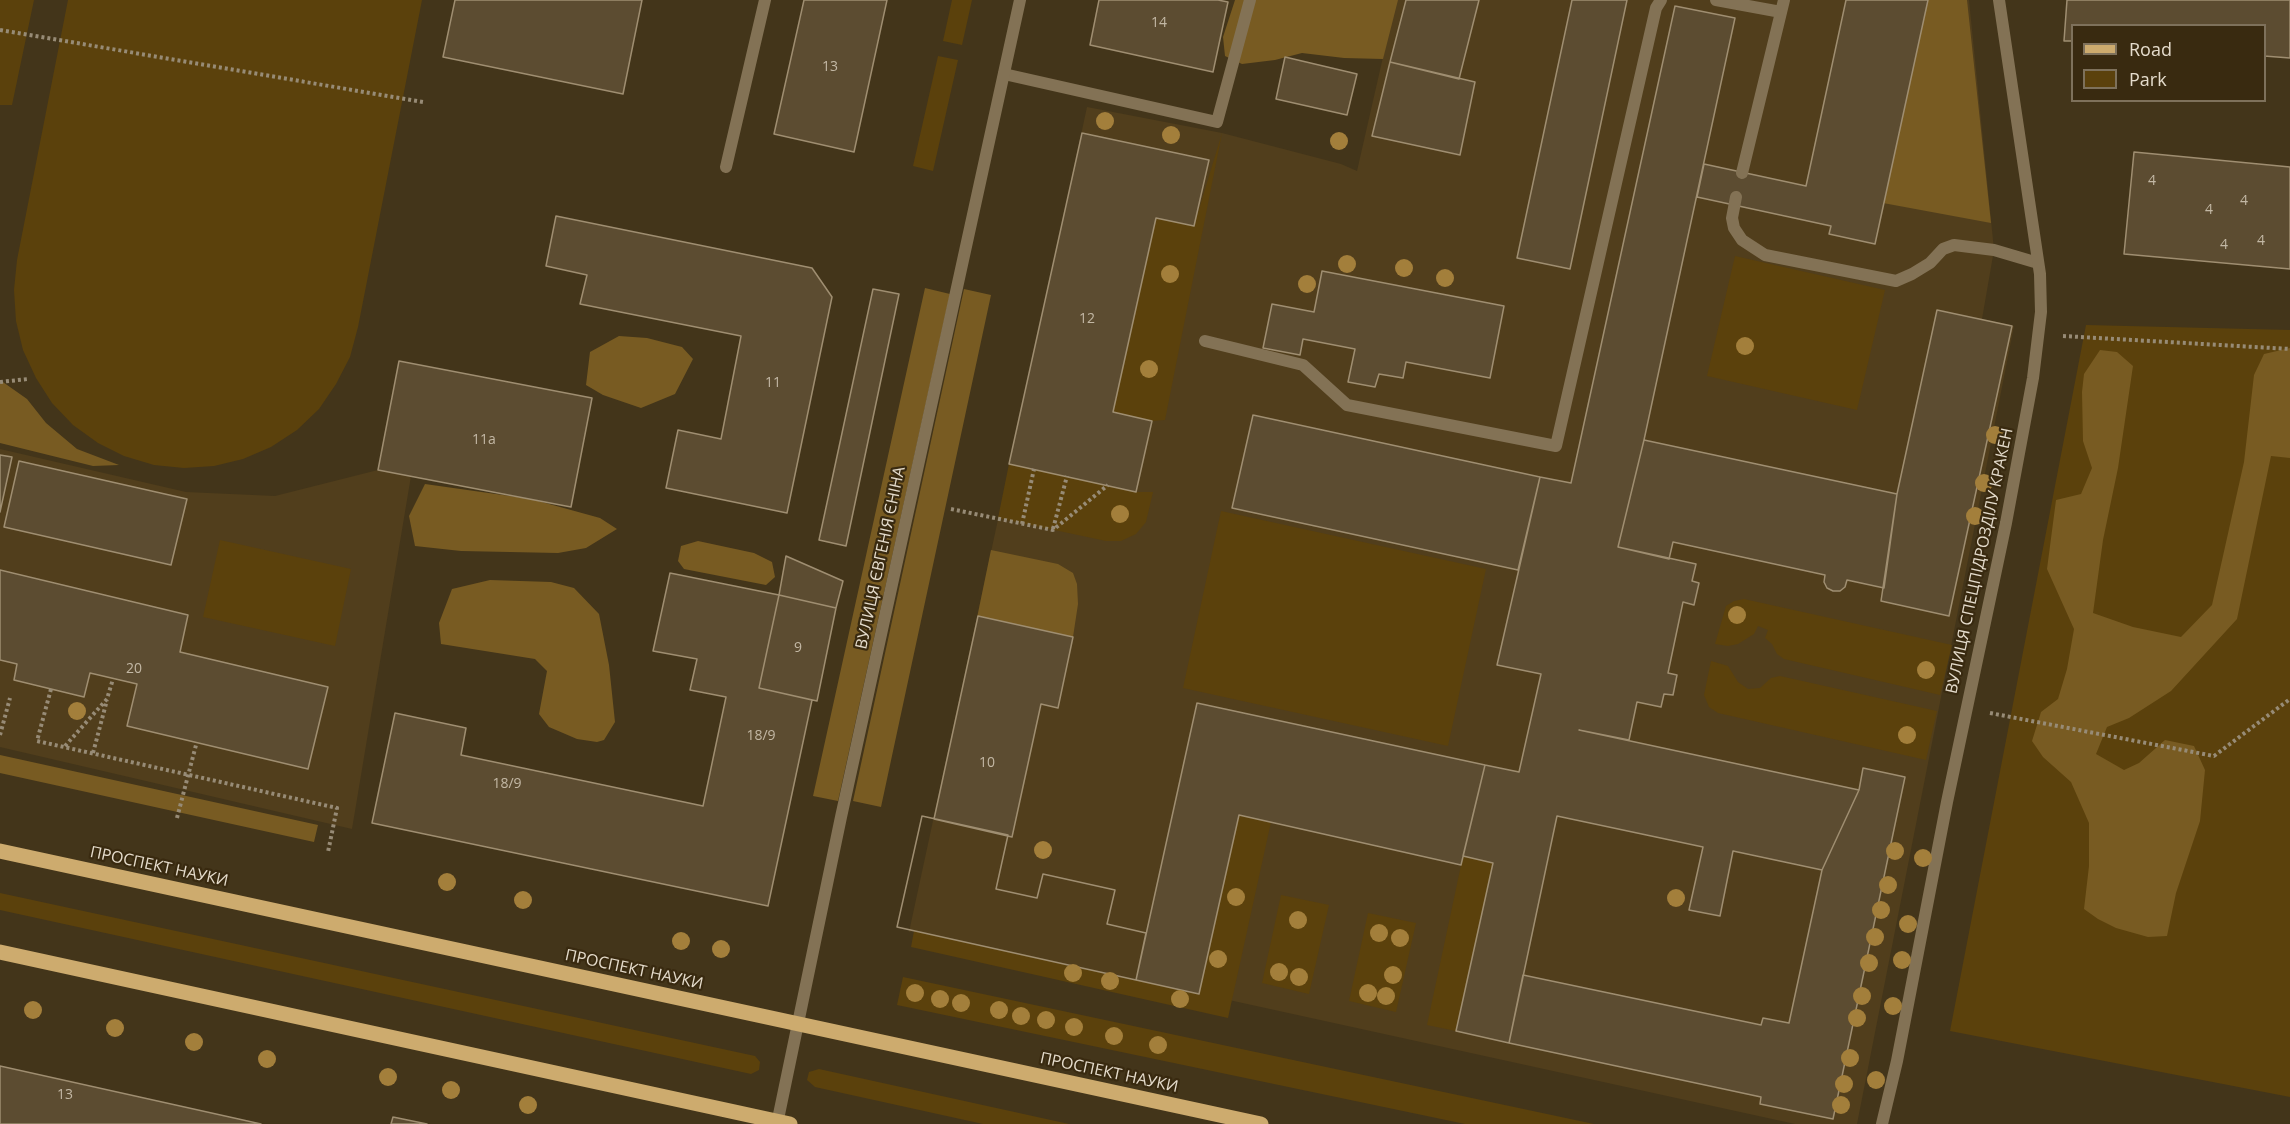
<!DOCTYPE html>
<html>
<head>
<meta charset="utf-8">
<style>
	body { margin:0 }
	#map { position:relative; width:2290px; height:1124px; overflow:hidden; background:#43351a; font-family:"Open Sans",sans-serif }
	canvas { display:block }
	.legend { position:absolute; left:2071px; top:24px; width:195px; height:78px; box-sizing:border-box; background:#392a10; border:2px solid #7e715b; margin:0; padding:8px 10px; list-style:none; font-size:18px; color:#e5dccc }
	.legend li { display:flex; align-items:center; gap:12px; height:30px }
	.legend b { width:30px; border:2px solid #7e715b }
</style>
</head>
<body>
<div id="map">
<canvas width="2290" height="1124"></canvas>
<ul class="legend">
<li><b style="height:8px;background:#cdab6e"></b>Road</li>
<li><b style="height:16px;background:#5b410c"></b>Park</li>
</ul>
</div>
<script>
const context = document.querySelector('canvas').getContext('2d');
context.lineJoin = 'round';
function paint(path, color) { context.fillStyle = color; context.fill(path, 'evenodd'); }
const shape = rows => new Path2D(rows.map(r => 'M' + r).join(''));
function stroke(path, color, width, dash) { context.strokeStyle = color; context.lineWidth = width; context.lineCap = dash ? 'butt' : 'round'; context.setLineDash(dash || []); context.stroke(path); }
function drawText(font, color, halo, rows, align = 'center') {
  context.font = font + ' "Open Sans",sans-serif'; context.lineWidth = 4.5; context.setLineDash([]); context.textBaseline = 'middle'; context.strokeStyle = halo; context.fillStyle = color; for (const [text, x, y, turn = 0] of rows) {
    context.save(); context.translate(x, y); context.rotate((+turn || 0) * Math.PI / 180); context.textAlign = isNaN(turn) ? turn : align; if (halo) context.strokeText(text, 0, 0); context.fillText(text, 0, 0); context.restore();
  }
}
paint(shape([
	[1396,0,1969,0,1994,250,1982,319,2014,326,1857,1124,1795,1124,914,931,909,932,1087,107,1222,133,1341,164,1357,171],
	[0,449,186,492,275,496,378,470,411,476,352,829,0,747]
]), '#513e1c');
paint(shape([
	[0,0,34,0,12,105,0,105],
	[68,0,422,0,358,327,350,357,336,384,319,409,297,430,271,447,243,459,214,466,184,468,154,465,124,456,98,443,73,425,52,403,36,378,23,350,16,321,14,290,17,260],
	[952,0,972,0,962,45,943,41],
	[938,56,958,60,933,171,913,166],
	[1222,133,1165,420,1152,421,1113,412,1156,218,1194,226],
	[1735,256,1885,290,1857,410,1707,376],
	[2086,325,2290,330,2290,1097,1950,1031],
	[1009,464,1136,492,1153,492,1146,522,1136,534,1121,541,1106,541,998,518],
	[1221,511,1486,569,1448,746,1183,688],
	[220,540,351,569,335,646,203,617],
	[1744,599,1952,645,1940,695,1784,659,1777,654,1772,644,1765,638,1768,630,1758,626,1754,634,1738,644,1728,646,1715,644,1726,606,1734,601],
	[1711,661,1728,666,1738,682,1748,689,1760,688,1771,678,1780,676,1937,711,1926,760,1718,713,1709,707,1704,695],
	[1239,815,1271,822,1228,1018,911,947,914,931,1199,994],
	[1463,856,1493,863,1456,1031,1427,1025],
	[0,893,755,1056,760,1062,759,1070,751,1074,0,910],
	[1281,895,1329,905,1309,994,1262,983],
	[1368,913,1416,923,1396,1012,1349,1001],
	[903,977,1594,1124,1465,1124,897,1005],
	[819,1069,1069,1124,983,1124,815,1087,807,1080,809,1072]
]), '#5b410c');
paint(shape([
	[1235,0,1398,0,1383,59,1344,58,1302,53,1275,60,1242,64,1225,56,1223,37],
	[1928,0,1967,0,1991,223,1883,203],
	[925,288,950,294,838,801,813,796],
	[964,289,991,295,881,807,853,801],
	[619,336,647,338,682,347,693,359,675,394,641,408,603,395,586,385,590,352],
	[2290,348,2290,458,2271,456,2237,619,2171,691,2129,718,2107,727,2096,754,2124,770,2139,763,2165,740,2194,746,2205,770,2200,821,2176,893,2167,936,2148,937,2116,928,2098,919,2084,909,2089,866,2089,823,2071,782,2043,757,2032,741,2041,712,2058,699,2067,669,2074,629,2047,569,2056,500,2081,494,2092,468,2083,441,2082,392,2084,374,2100,350,2117,352,2133,366,2118,468,2103,540,2093,613,2133,627,2181,637,2212,605,2244,462,2254,375,2264,354],
	[0,380,27,399,46,423,77,449,119,465,93,466,0,443],
	[425,484,531,499,600,518,617,529,586,548,558,553,461,551,415,546,409,516],
	[698,541,754,553,772,562,775,577,766,585,684,569,678,561,681,546],
	[991,550,1058,564,1073,573,1077,584,1078,604,1073,637,977,618],
	[490,580,551,582,574,588,599,614,609,665,615,722,604,740,597,742,577,739,549,727,539,714,547,671,535,659,441,644,439,623,452,589],
	[0,755,318,825,314,842,0,773]
]), '#785b22');
const building = shape([
	[455,0,642,0,623,94,443,57,455,0],
	[804,0,887,0,854,152,774,134,804,0],
	[1099,0,1218,0,1228,2,1213,72,1090,45,1099,0],
	[1406,0,1479,0,1459,79,1390,62,1406,0],
	[1572,0,1627,0,1570,269,1517,258,1572,0],
	[1846,0,1928,0,1875,244,1829,234,1831,226,1697,197,1704,164,1806,186,1846,0],
	[2067,0,2290,0,2290,58,2264,56,2264,26,2072,26,2072,41,2064,41,2067,0],
	[1675,6,1735,18,1644,440,1618,547,1696,564,1692,581,1699,583,1694,605,1683,602,1668,673,1677,675,1673,695,1664,694,1661,707,1637,702,1629,740,1579,730,1859,790,1822,870,1733,851,1720,916,1689,910,1703,847,1557,816,1509,1043,1456,1031,1493,863,1463,856,1485,765,1519,772,1541,674,1497,665,1540,477,1571,483,1675,6],
	[1285,57,1357,74,1347,115,1276,99,1285,57],
	[1390,62,1475,82,1460,155,1372,136,1390,62],
	[1082,133,1209,160,1194,226,1156,218,1113,412,1152,421,1136,492,1009,464,1082,133],
	[2134,152,2290,167,2290,269,2124,254,2134,152],
	[556,216,812,268,832,297,787,513,666,488,678,430,721,439,741,336,580,304,587,275,546,266,556,216],
	[1322,271,1504,306,1490,378,1406,362,1403,378,1379,374,1375,387,1348,382,1355,349,1303,339,1300,355,1263,348,1272,304,1314,312,1322,271],
	[873,289,899,294,846,546,819,540,873,289],
	[1937,310,2012,326,1949,616,1881,601,1897,494,1937,310],
	[399,361,592,398,571,507,378,470,399,361],
	[1253,415,1540,477,1518,570,1232,508,1253,415],
	[1644,440,1897,494,1884,588,1847,580,1845,587,1840,591,1833,591,1827,588,1824,582,1825,575,1673,542,1669,559,1618,547,1644,440],
	[0,455,12,457,0,512,0,455],
	[19,461,187,499,171,565,4,527,19,461],
	[786,556,843,581,836,608,779,595,786,556],
	[0,570,188,615,180,652,328,687,308,769,127,726,137,684,90,673,84,697,14,680,17,664,0,660,0,570],
	[670,573,779,595,759,688,812,700,768,906,372,823,395,713,466,728,461,755,703,806,726,697,690,690,697,659,653,651,670,573],
	[779,595,836,608,817,701,759,688,779,595],
	[978,616,1073,637,1058,708,1041,704,1012,837,934,819,978,616],
	[1197,703,1485,765,1461,865,1239,815,1199,994,1136,980,1197,703],
	[1863,768,1905,777,1833,1119,1760,1104,1761,1097,1509,1043,1523,975,1761,1025,1763,1018,1789,1023,1822,870,1859,790,1863,768],
	[922,816,1008,835,996,889,1037,898,1043,874,1115,890,1107,924,1146,933,1136,980,897,927,922,816],
	[922,816,1008,835,996,889,1037,898,1043,874,1115,890,1107,924,1146,933,1136,980,897,927,922,816],
	[0,1066,261,1124,0,1124,0,1066],
	[393,1117,427,1124,391,1124,393,1117]
]);
paint(building, '#5c4c31');
stroke(building, '#9f8e71', 1.5);
stroke(shape([
	[0,30,423,102],
	[2063,336,2290,349],
	[0,382,28,379],
	[951,509,1053,530,1108,485],
	[1022,524,1034,469],
	[1053,529,1067,476],
	[51,689,37,741,337,808,328,852],
	[1990,713,2214,756,2290,699],
	[0,735,10,698],
	[65,746,107,699,113,679],
	[93,753,107,700],
	[177,818,196,745]
]), '#978b76', 4, [3, 3]);
stroke(shape([
	[1716,0,1781,12],
	[1004,74,1217,122,1250,0],
	[726,167,765,0],
	[1742,173,1784,0],
	[1736,197,1732,218,1734,228,1742,240,1765,255,1896,281,1912,274,1930,263,1943,249,1954,245,1994,250,2038,263],
	[1205,341,1303,365,1347,405,1556,446,1656,8,1661,0]
]), '#837255', 12);
stroke(shape([
	[1882,1124,1897,1061,1947,802,2006,523,2033,378,2041,312,2040,274,1999,0]
]), '#837255', 12);
stroke(shape([
	[777,1124,841,817,1020,0]
]), '#837255', 12);
stroke(shape([
	[0,851,1261,1124],
	[0,952,790,1124]
]), '#cdab6e', 15);
context.fillStyle = '#a37f3b';
for (const [x, y] of [
	[1105,121],
	[1171,135],
	[1339,141],
	[1347,264],
	[1404,268],
	[1170,274],
	[1445,278],
	[1307,284],
	[1745,346],
	[1149,369],
	[1995,435],
	[1984,483],
	[1120,514],
	[1975,516],
	[1737,615],
	[1926,670],
	[77,711],
	[1907,735],
	[1043,850],
	[1895,851],
	[1923,858],
	[447,882],
	[1888,885],
	[1236,897],
	[1676,898],
	[523,900],
	[1881,910],
	[1298,920],
	[1908,924],
	[1379,933],
	[1875,937],
	[1400,938],
	[681,941],
	[721,949],
	[1218,959],
	[1902,960],
	[1869,963],
	[1279,972],
	[1073,973],
	[1393,975],
	[1299,977],
	[1110,981],
	[915,993],
	[1368,993],
	[1386,996],
	[1862,996],
	[940,999],
	[1180,999],
	[961,1003],
	[1893,1006],
	[33,1010],
	[999,1010],
	[1021,1016],
	[1857,1018],
	[1046,1020],
	[1074,1027],
	[115,1028],
	[1114,1036],
	[194,1042],
	[1158,1045],
	[1850,1058],
	[267,1059],
	[388,1077],
	[1876,1080],
	[1844,1084],
	[451,1090],
	[528,1105],
	[1841,1105]
]) { context.beginPath(); context.arc(x, y, 9, 0, 2 * Math.PI); context.fill(); }
drawText('14px', '#c3b8a5', null, [
	["14",1159,23],
	["13",830,67],
	["4",2152,181],
	["4",2244,201],
	["4",2209,210],
	["4",2261,241],
	["4",2224,245],
	["12",1087,319],
	["11",773,383],
	["11а",484,440],
	["9",798,648],
	["20",134,669],
	["18/9",761,736],
	["10",987,763],
	["18/9",507,784],
	["13",65,1095]
]);
drawText('16px', '#e5dccc', '#392a10', [
	["ВУЛИЦЯ ЄВГЕНІЯ ЄНІНА",881,558,-78],
	["ВУЛИЦЯ СПЕЦПІДРОЗДІЛУ КРАКЕН",1980,561,-78],
	["ПРОСПЕКТ НАУКИ",159,867,12],
	["ПРОСПЕКТ НАУКИ",634,970,12],
	["ПРОСПЕКТ НАУКИ",1109,1073,12]
]);
</script>
</body>
</html>
